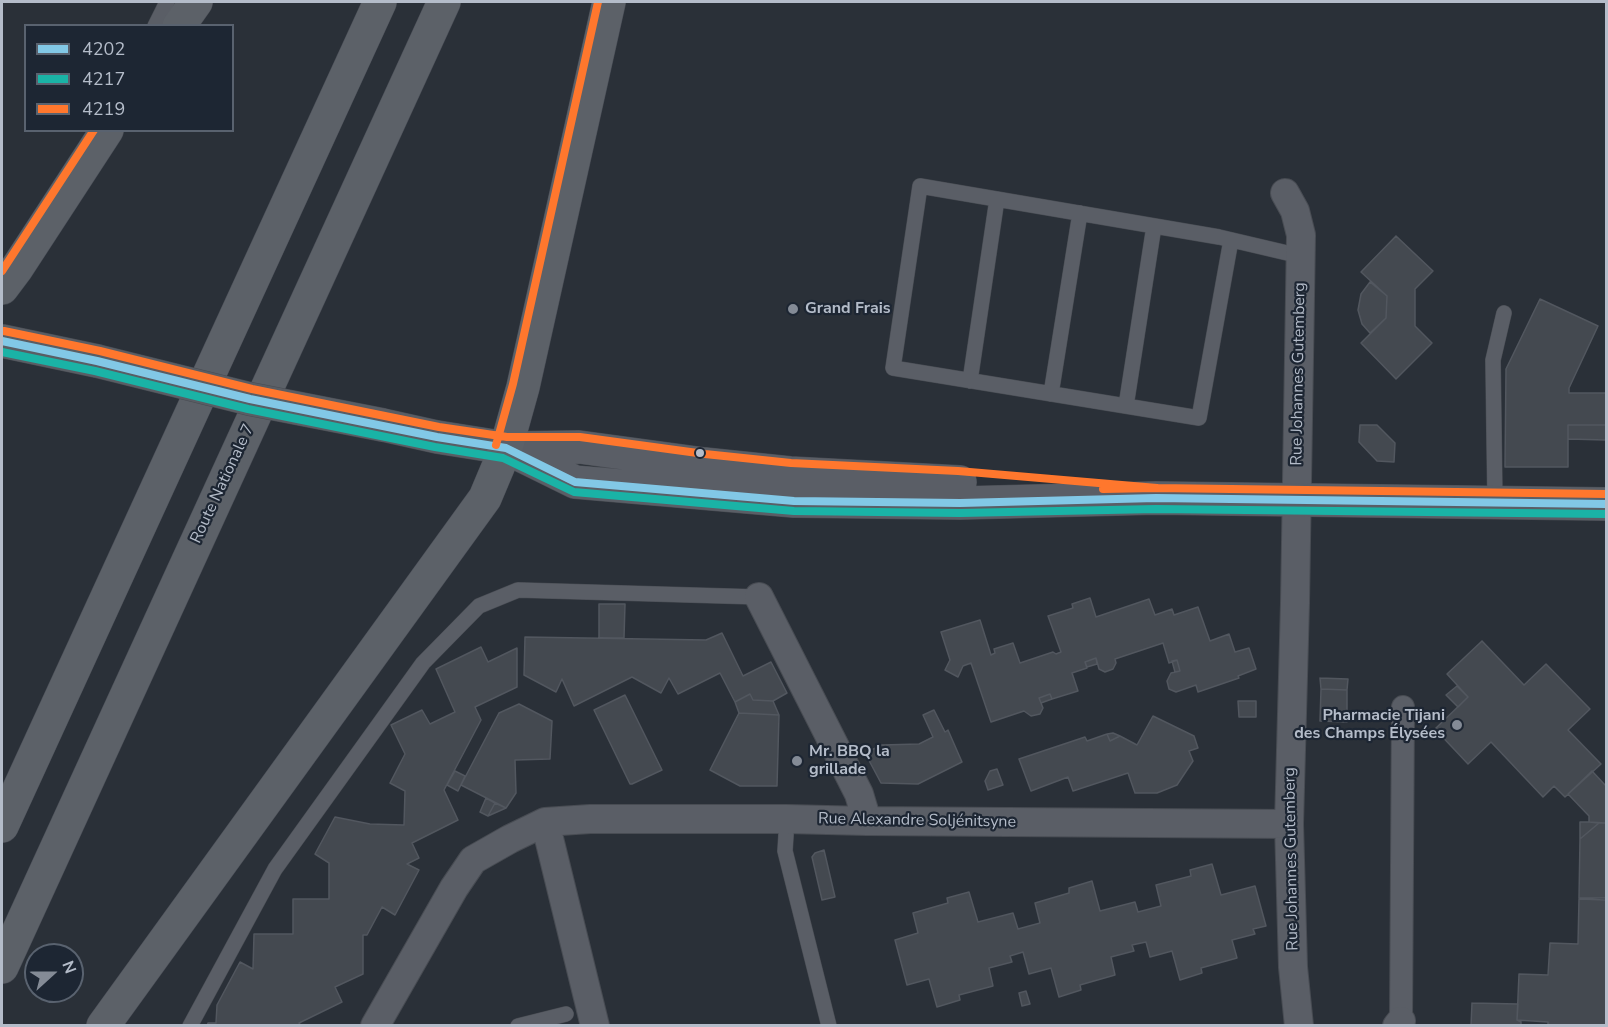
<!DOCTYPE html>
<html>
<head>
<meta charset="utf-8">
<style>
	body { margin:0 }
	#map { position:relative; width:1608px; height:1027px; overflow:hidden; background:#2a3038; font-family:"Nunito Sans",sans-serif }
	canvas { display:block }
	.frame { position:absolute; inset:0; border:3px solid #b4bcc9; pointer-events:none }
	.legend { position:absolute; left:24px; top:24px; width:210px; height:108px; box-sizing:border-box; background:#1d2633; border:2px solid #59626f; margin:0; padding:8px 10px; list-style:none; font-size:18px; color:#b4bcc9 }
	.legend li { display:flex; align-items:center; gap:12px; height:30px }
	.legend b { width:30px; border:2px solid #59626f }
	.north { position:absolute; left:24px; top:943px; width:60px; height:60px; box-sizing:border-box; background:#1d2633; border:2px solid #59626f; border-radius:50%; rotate:69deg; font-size:16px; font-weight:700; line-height:24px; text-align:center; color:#b4bcc9 }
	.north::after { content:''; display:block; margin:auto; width:21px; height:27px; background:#848b96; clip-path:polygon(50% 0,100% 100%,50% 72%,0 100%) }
</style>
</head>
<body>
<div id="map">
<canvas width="1608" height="1027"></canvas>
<div class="frame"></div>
<ul class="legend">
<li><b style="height:8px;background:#82c8e6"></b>4202</li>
<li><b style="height:8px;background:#1ab3a6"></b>4217</li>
<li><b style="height:8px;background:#ff772d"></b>4219</li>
</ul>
<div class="north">N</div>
</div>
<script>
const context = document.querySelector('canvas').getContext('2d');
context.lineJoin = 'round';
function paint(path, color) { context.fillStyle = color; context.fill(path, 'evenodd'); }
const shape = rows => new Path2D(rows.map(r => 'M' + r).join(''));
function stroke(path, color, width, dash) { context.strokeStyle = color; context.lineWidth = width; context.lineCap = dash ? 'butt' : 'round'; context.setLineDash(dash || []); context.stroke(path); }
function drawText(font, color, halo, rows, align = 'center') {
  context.font = font + ' "Nunito Sans",sans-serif'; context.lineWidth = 4.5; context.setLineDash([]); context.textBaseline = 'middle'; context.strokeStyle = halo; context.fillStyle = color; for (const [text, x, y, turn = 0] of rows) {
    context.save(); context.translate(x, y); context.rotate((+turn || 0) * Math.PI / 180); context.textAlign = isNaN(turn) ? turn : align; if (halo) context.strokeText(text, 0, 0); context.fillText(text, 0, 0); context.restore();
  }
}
const building = shape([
	[1396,236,1433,271,1415,289,1415,326,1432,343,1396,379,1361,343,1386,318,1387,296,1361,272,1396,236],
	[1370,282,1387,296,1386,318,1370,333,1362,324,1358,310,1361,294,1370,282],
	[1540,299,1598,326,1569,388,1569,393,1606,393,1606,425,1568,425,1568,467,1505,467,1506,369,1540,299],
	[1360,425,1377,425,1395,443,1394,462,1377,461,1359,442,1360,425],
	[1568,425,1606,425,1606,440,1568,439,1568,425],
	[1090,598,1096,617,1149,599,1155,615,1172,609,1174,615,1198,607,1210,641,1229,634,1235,652,1249,648,1256,669,1238,676,1239,678,1198,692,1196,685,1176,692,1169,689,1167,681,1171,673,1180,671,1177,660,1169,663,1163,643,1115,659,1116,663,1113,669,1105,672,1099,669,1096,658,1085,662,1087,668,1072,673,1078,691,1052,699,1050,694,1039,698,1043,708,1040,714,1031,716,1024,711,991,722,971,663,963,666,958,677,945,670,950,660,941,632,980,620,991,655,995,653,994,649,1013,643,1020,663,1053,652,1056,654,1061,652,1048,616,1073,608,1072,604,1090,598],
	[599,604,625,604,624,638,599,638,599,604],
	[722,633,743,676,771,662,787,693,773,701,753,700,750,694,735,702,720,673,678,694,669,678,661,693,632,677,574,706,562,679,556,692,524,675,525,637,706,640,722,633],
	[1482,641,1524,685,1546,664,1590,709,1568,730,1601,764,1565,797,1554,786,1543,797,1491,742,1468,764,1435,729,1468,697,1447,674,1482,641],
	[481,647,488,662,517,648,517,687,475,707,481,720,444,790,458,820,412,843,419,858,407,864,419,870,395,915,382,907,367,935,363,935,363,974,335,987,342,1002,299,1023,301,1026,207,1026,208,1023,216,1023,217,1005,240,962,253,969,254,934,293,934,293,899,329,899,329,863,315,854,335,817,370,824,404,825,405,791,390,783,405,754,391,725,422,710,430,724,455,712,436,669,481,647],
	[1096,658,1097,664,1087,667,1085,662,1096,658],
	[1177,660,1180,671,1175,672,1172,661,1177,660],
	[1320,678,1348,679,1347,690,1321,689,1320,678],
	[1457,686,1468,697,1458,707,1446,695,1457,686],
	[1321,689,1347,690,1347,722,1320,721,1321,689],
	[750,694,753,700,773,701,779,715,739,713,735,702,750,694],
	[1050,694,1052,699,1041,703,1039,698,1050,694],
	[625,695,662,770,632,784,630,784,594,710,625,695],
	[1238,701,1256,701,1256,717,1239,717,1238,701],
	[519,704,552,721,550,759,515,760,516,793,506,808,461,785,499,713,519,704],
	[934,710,945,732,948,730,962,762,918,784,881,783,865,753,882,745,919,744,933,737,923,715,934,710],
	[739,713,779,715,777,786,740,786,710,770,739,713],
	[1153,716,1194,736,1198,748,1189,751,1193,761,1177,785,1157,793,1135,793,1128,773,1073,791,1068,777,1031,791,1019,759,1085,737,1087,741,1107,734,1110,741,1120,736,1137,745,1153,716],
	[1113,733,1120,736,1110,741,1107,734,1113,733],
	[997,769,1003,785,988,790,985,781,990,771,997,769],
	[455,771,465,776,458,791,447,785,455,771],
	[1592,771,1606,786,1606,823,1589,822,1589,816,1568,794,1592,771],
	[486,798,495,803,488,816,480,812,486,798],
	[495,803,506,808,488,816,495,803],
	[1580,822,1589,822,1599,823,1580,839,1580,822],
	[1599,823,1606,823,1606,898,1579,898,1580,839,1599,823],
	[824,850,835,897,822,900,812,857,815,853,824,850],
	[1212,864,1221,895,1255,886,1266,926,1253,929,1255,934,1232,940,1237,958,1201,968,1202,973,1180,980,1172,951,1150,957,1146,942,1132,945,1134,951,1111,957,1115,975,1080,985,1081,990,1059,997,1051,968,1029,974,1023,952,1010,956,1012,962,989,968,993,986,959,995,960,1000,937,1007,929,979,907,985,895,940,918,933,913,913,948,903,947,898,969,892,978,922,1013,913,1018,929,1040,923,1035,903,1069,893,1069,888,1092,881,1100,911,1135,902,1138,912,1161,906,1156,885,1191,876,1190,870,1212,864],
	[1579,899,1606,900,1606,1026,1548,1026,1548,1022,1517,1020,1519,974,1548,975,1550,943,1578,944,1579,899],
	[1026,991,1030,1004,1022,1006,1019,993,1026,991],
	[1472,1003,1518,1004,1517,1020,1521,1022,1521,1026,1471,1026,1472,1003]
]);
paint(building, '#444950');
stroke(building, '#52575f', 1.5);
const service = shape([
	[155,26,167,2],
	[1231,240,1199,418,893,368,920,186,1219,237,1300,256],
	[970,381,997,199],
	[1051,394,1080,213],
	[1126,406,1154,226],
	[1495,503,1493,360,1504,313],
	[787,819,785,851,829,1026],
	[190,1026,275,869,423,663,479,606,518,590,759,597],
	[518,1026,566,1014]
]);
const pedestrian = shape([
	[1401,1021,1403,707]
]);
const minor = shape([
	[1285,193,1295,211,1301,235,1295,603,1289,824,1293,967,1299,1026],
	[759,597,859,794,867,821],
	[545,822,595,1026],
	[375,1026,454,888,473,860,510,839,545,822,590,819,787,819,867,821,1289,824],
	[1397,1026,1401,1021]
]);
const tertiary = shape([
	[506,448,575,482,794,501,960,503,1156,498,1606,504],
	[512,448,579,447,704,464,790,473,960,482]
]);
const secondary = shape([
	[2,341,97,361],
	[383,425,437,437,506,448]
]);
const primary = shape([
	[179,26,196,2],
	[2,288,17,268,107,130],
	[2,826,380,2],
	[2,967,444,2],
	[103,1026,485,498,506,448,523,387,609,2]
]);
stroke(service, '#484c53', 16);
stroke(pedestrian, '#484c53', 24);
stroke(minor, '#484c53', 30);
stroke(tertiary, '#484c53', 34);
stroke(secondary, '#484c53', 34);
stroke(primary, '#484c55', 34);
stroke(service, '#5a5e66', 15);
stroke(pedestrian, '#5a5e66', 22);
stroke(minor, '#5a5e66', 28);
stroke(tertiary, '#5a5e66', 33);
stroke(secondary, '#595d64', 33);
stroke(primary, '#5c6168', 33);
const secondaryBridge = shape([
	[97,361,250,399,383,425]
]);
stroke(secondaryBridge, '#484c53', 34, []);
stroke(secondaryBridge, '#595d64', 33);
stroke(shape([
	[2,341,97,361,250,399,437,437,506,448,575,482,794,501,960,503,1156,498,1606,504]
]), '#82c8e6', 8);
stroke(shape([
	[2,352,95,371,248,409,435,447,503,458,574,492,794,511,960,513,1156,509,1606,514]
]), '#1ab3a6', 8);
stroke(shape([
	[2,271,94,130],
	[4,331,100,351,252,389,439,427,507,437,580,437,705,454,791,463,958,471,1157,488],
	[496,445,513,384,598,2],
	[1103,489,1156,488,1606,494]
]), '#ff772d', 8);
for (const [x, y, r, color] of [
	[793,309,6,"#848b96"],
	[700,453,5,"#b4bcc9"],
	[1457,725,6,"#848b96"],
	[797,761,6,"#848b96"]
]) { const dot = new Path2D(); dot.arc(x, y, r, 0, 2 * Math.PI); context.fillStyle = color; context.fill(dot); stroke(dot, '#1d2633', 2); }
drawText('bold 16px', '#b4bcc9', '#1d2633', [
	["Grand Frais",805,309],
	["Pharmacie Tijani",1445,716,"right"],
	["des Champs Élysées",1445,734,"right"],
	["Mr. BBQ la",809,752],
	["grillade",809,770]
], 'left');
drawText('16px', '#b4bcc9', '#1d2633', [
	["Rue Johannes Gutemberg",1299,374,-89],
	["Route Nationale 7",223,484,-65],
	["Rue Alexandre Soljénitsyne",917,821,1],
	["Rue Johannes Gutemberg",1292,859,-91]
]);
</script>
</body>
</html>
